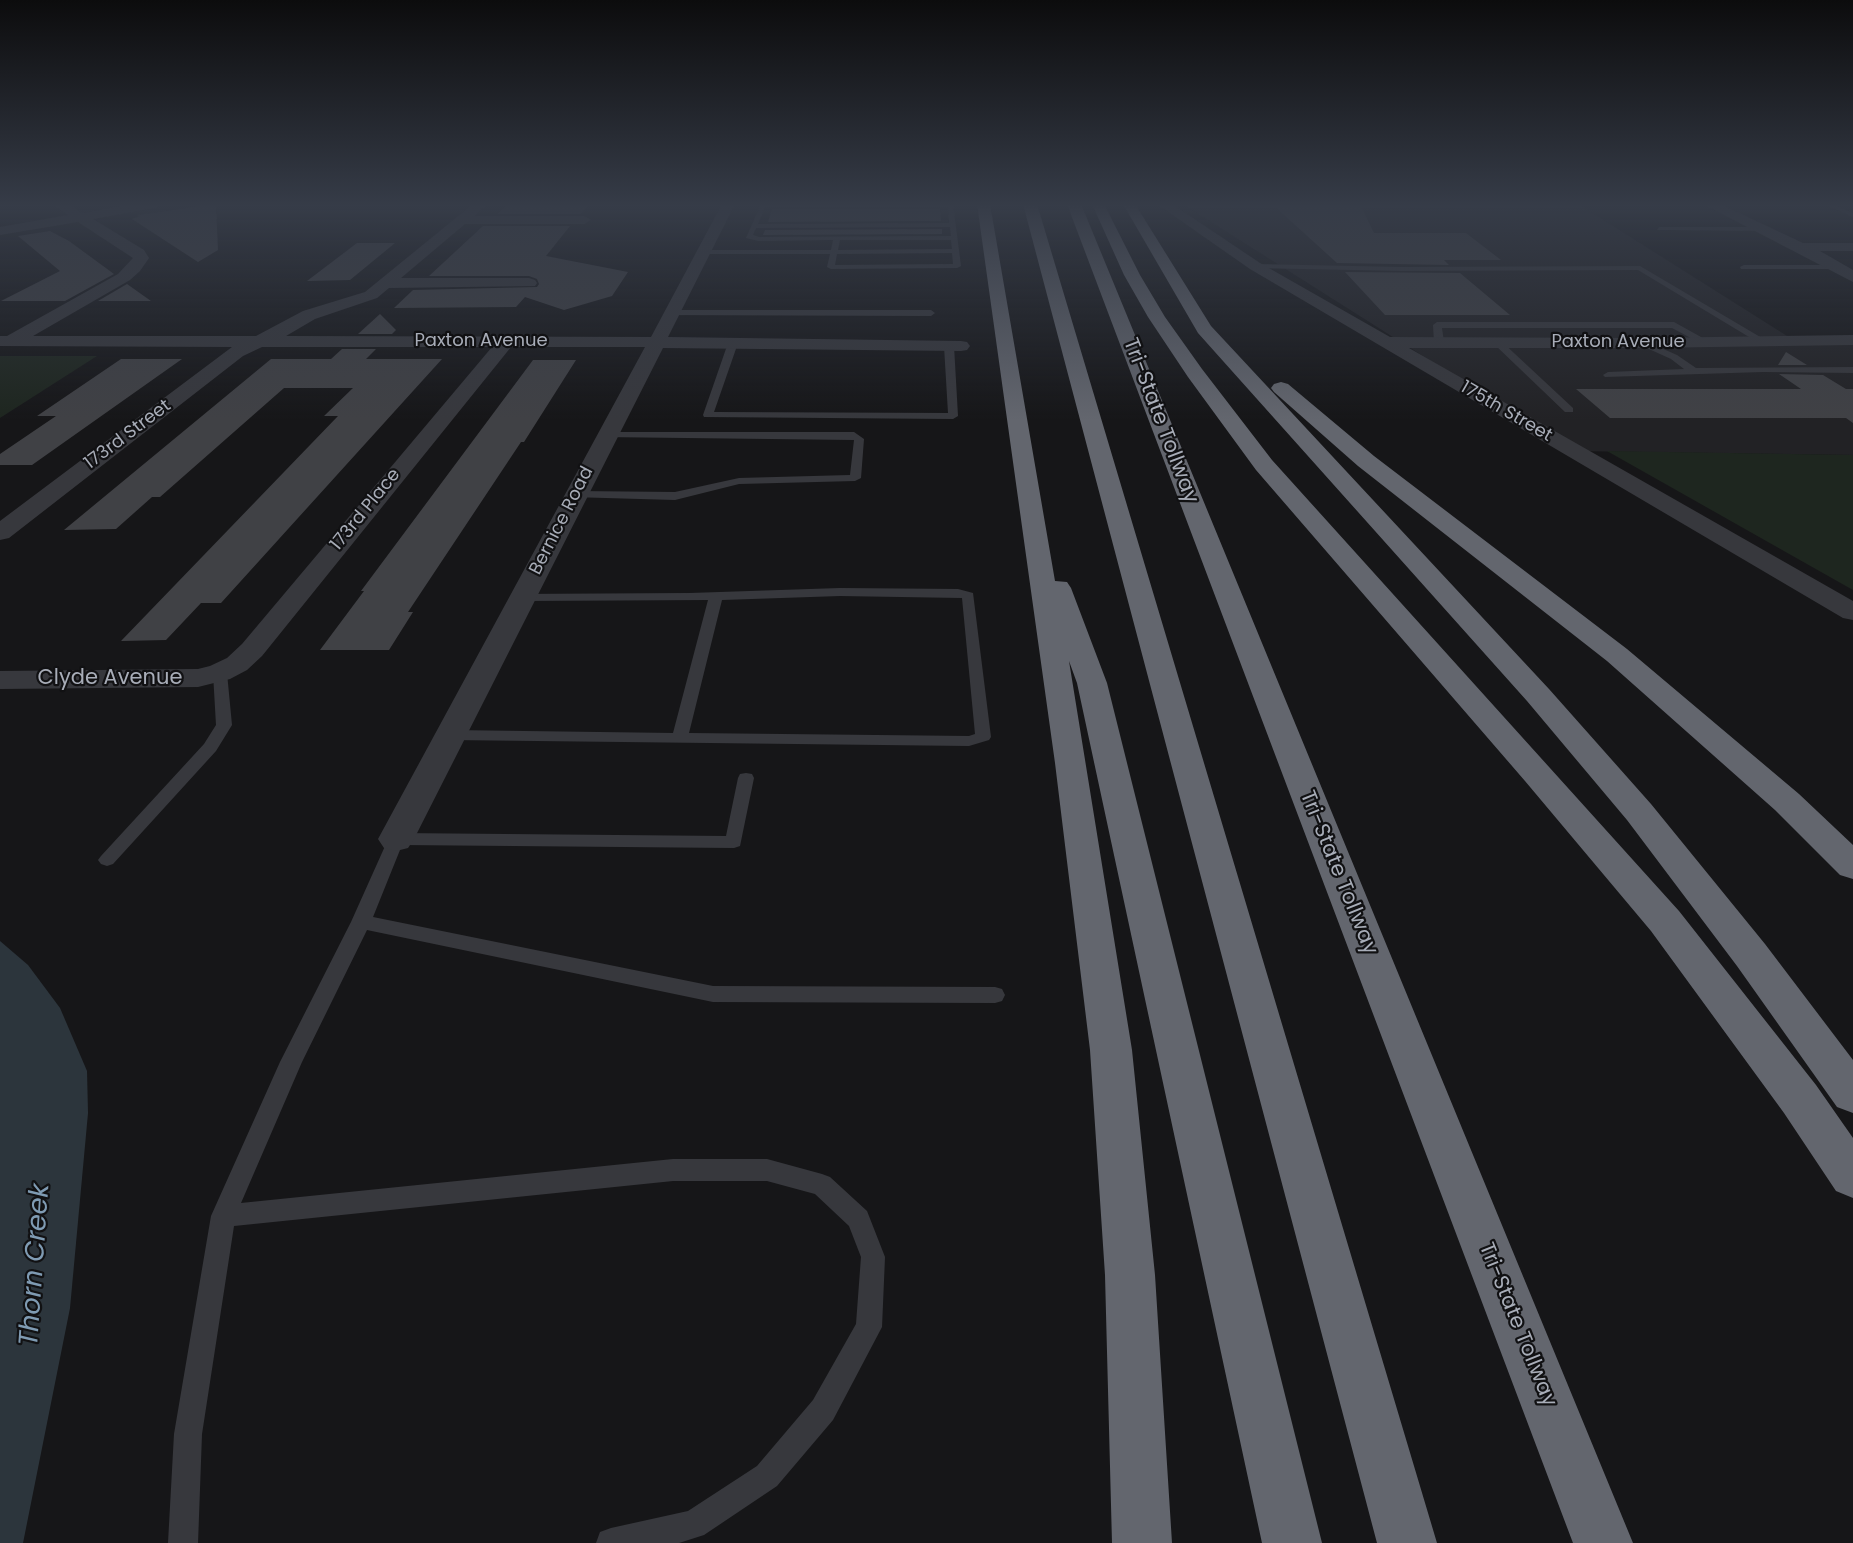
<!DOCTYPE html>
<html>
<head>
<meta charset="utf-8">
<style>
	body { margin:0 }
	canvas { display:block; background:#161618 }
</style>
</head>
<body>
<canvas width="1853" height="1543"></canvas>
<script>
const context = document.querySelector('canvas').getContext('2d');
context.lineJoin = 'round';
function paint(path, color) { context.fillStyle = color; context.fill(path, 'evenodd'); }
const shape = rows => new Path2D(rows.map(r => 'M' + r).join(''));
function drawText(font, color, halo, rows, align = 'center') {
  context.font = font + ' Poppins,sans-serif'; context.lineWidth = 4.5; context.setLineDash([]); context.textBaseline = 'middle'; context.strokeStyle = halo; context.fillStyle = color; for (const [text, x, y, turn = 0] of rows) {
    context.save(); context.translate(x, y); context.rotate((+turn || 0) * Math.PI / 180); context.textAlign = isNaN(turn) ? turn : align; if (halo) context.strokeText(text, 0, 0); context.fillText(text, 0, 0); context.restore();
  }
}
paint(shape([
	[1183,204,1578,204,1795,341,1853,340,1853,455,1573,451]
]), '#222225');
paint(shape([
	[0,356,97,356,0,418],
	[1607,451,1853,455,1853,590]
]), '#1e261f');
paint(shape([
	[0,941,28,965,60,1008,87,1071,88,1113,70,1308,23,1543,0,1543]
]), '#2c353c');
paint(shape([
	[216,204,218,250,198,262,132,219,140,216,137,215],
	[508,204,589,204,581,214,497,214],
	[1272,204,1360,204,1374,233,1466,233,1501,260,1444,260,1449,265,1337,263],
	[772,209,940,209,941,221,768,222],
	[483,226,570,226,546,256,628,272,612,296,564,310,525,297,516,307,394,308,413,290,537,287,539,284,537,279,529,276,429,276],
	[942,229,942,234,763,235,765,230],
	[50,231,69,241,114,274,65,301,1,301,60,271,18,236],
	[357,243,395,243,350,280,307,281],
	[1345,272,1460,273,1510,315,1385,315],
	[127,284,151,301,98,301],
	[380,314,396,330,392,334,358,334],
	[342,349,376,349,366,359,442,359,221,603,201,603,166,640,121,641,338,416,324,416,353,388,284,388,160,497,152,497,116,529,64,530,271,359,331,359],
	[1786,352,1807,365,1778,365],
	[121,359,182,359,32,465,0,465,0,454,56,416,37,416],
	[533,360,576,360,524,442,521,442,408,612,413,612,389,650,320,650,364,591,361,591],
	[1779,374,1823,375,1846,389,1853,389,1853,423,1846,418,1610,418,1576,389,1801,389]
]), '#404145');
paint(shape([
	[761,204,953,204,961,266,957,268,831,269,827,267,830,254,700,254,703,250,831,250,833,240,758,241,746,238,761,204],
	[765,207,948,207,949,223,758,224,765,207],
	[950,227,951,236,759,237,753,235,756,228,950,227],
	[840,240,951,240,952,249,838,250,840,240],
	[952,253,953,264,835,265,837,254,952,253],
	[1824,204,1832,204,1853,213,1853,217,1824,204],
	[1659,227,1763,227,1767,229,1763,231,1657,230,1659,227],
	[1255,264,1402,267,1640,266,1767,341,1759,343,1638,270,1402,271,1252,268,1252,264,1255,264],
	[1744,265,1836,265,1840,267,1836,269,1741,269,1740,267,1744,265],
	[670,310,931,310,935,313,931,316,667,315,667,311,670,310],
	[1674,322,1710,342,1702,344,1672,328,1442,328,1444,342,1439,345,1434,342,1433,325,1437,322,1674,322],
	[733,340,738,343,714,412,948,413,944,346,949,343,954,346,958,416,953,419,704,417,703,415,728,343,733,340],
	[1494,340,1500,340,1573,408,1573,412,1565,412,1494,344,1494,340],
	[1643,340,1677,355,1696,368,1853,367,1853,373,1763,372,1605,377,1603,375,1608,372,1684,369,1671,359,1640,345,1638,343,1643,340],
	[606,432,854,432,864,439,861,478,855,481,739,484,675,500,571,497,569,495,575,491,675,492,739,478,850,475,854,440,602,437,601,435,606,432],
	[840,588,958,589,973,593,991,737,989,740,969,746,450,740,442,735,450,730,673,733,708,600,522,601,517,600,515,597,517,594,690,593,840,588],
	[840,596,962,598,975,734,969,736,689,733,722,600,840,596],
	[220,669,227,673,232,725,216,751,113,864,107,866,101,864,98,860,101,856,204,744,216,725,213,673,220,669],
	[746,773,752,774,754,778,740,846,734,848,402,845,373,917,713,986,995,987,1002,989,1005,995,1002,1001,995,1003,713,1002,367,930,302,1062,241,1203,673,1159,767,1159,822,1174,830,1177,867,1211,885,1257,882,1327,833,1420,777,1486,704,1535,679,1543,596,1543,600,1532,611,1528,688,1511,757,1466,813,1400,856,1324,861,1257,849,1226,815,1194,767,1181,673,1181,234,1226,202,1434,198,1543,168,1543,174,1434,211,1216,280,1062,351,922,390,835,396,833,726,836,738,778,740,774,746,773]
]), '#37383d');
paint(shape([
	[52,204,68,204,82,213,134,204,162,204,155,208,93,219,144,250,149,258,140,271,130,280,33,336,256,336,303,311,365,292,473,204,487,204,475,216,584,216,591,220,584,224,465,224,401,278,529,278,535,280,537,283,535,286,389,288,377,298,315,319,286,336,651,337,722,204,735,204,668,337,961,341,967,342,970,346,967,350,961,351,663,348,414,839,408,848,396,851,384,848,378,839,645,347,511,347,262,656,247,670,230,679,198,687,0,689,0,671,198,669,210,666,227,658,242,644,492,347,262,347,243,356,9,538,0,540,0,521,232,347,0,346,0,336,7,336,118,274,133,258,78,222,0,235,0,227,68,215,52,204],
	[1157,204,1172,204,1260,263,1390,337,1643,338,1853,335,1853,345,1643,348,1409,348,1853,601,1853,620,1843,618,1250,269,1157,204],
	[1703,204,1720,204,1803,243,1853,243,1853,251,1820,251,1853,270,1853,282,1703,204]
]), '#37383d');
paint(shape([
	[977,204,990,204,1055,581,1067,582,1071,588,1107,683,1322,1543,1262,1543,1077,683,1069,661,1132,1050,1155,1275,1172,1543,1112,1543,1105,1275,1090,1050,1055,763,977,204],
	[1023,204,1037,204,1437,1543,1377,1543,1023,204],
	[1067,204,1081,204,1633,1543,1573,1543,1067,204],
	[1092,204,1104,204,1140,275,1165,317,1202,369,1272,460,1679,911,1816,1085,1853,1138,1853,1198,1836,1191,1784,1113,1651,931,1525,781,1256,470,1188,377,1148,317,1124,275,1092,204],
	[1123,204,1135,204,1211,326,1549,689,1651,804,1765,944,1853,1060,1853,1113,1837,1107,1737,966,1627,820,1527,701,1198,333,1123,204],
	[1281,382,1288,384,1374,456,1627,649,1799,794,1853,845,1853,879,1840,875,1775,810,1607,661,1358,466,1274,392,1271,388,1274,384,1281,382]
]), '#63666e');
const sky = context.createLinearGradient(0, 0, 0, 420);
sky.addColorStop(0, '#0c0c0d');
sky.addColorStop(0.49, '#363c48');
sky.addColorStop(1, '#363c4800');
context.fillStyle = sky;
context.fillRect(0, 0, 1853, 420);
drawText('18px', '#a8adb8', '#111113', [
	["Paxton Avenue",481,341],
	["Paxton Avenue",1618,342],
	["175th Street",1506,412,30],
	["173rd Street",128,435,-37],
	["173rd Place",366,510,-51],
	["Bernice Road",562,521,-63]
]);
drawText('21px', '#a8adb8', '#111113', [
	["Tri-State Tollway",1160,421,69],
	["Clyde Avenue",110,679],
	["Tri-State Tollway",1338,873,68],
	["Tri-State Tollway",1517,1325,68]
]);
drawText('italic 27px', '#7f9bb3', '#111113', [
	["Thorn Creek",36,1265,-86]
]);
</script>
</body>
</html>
